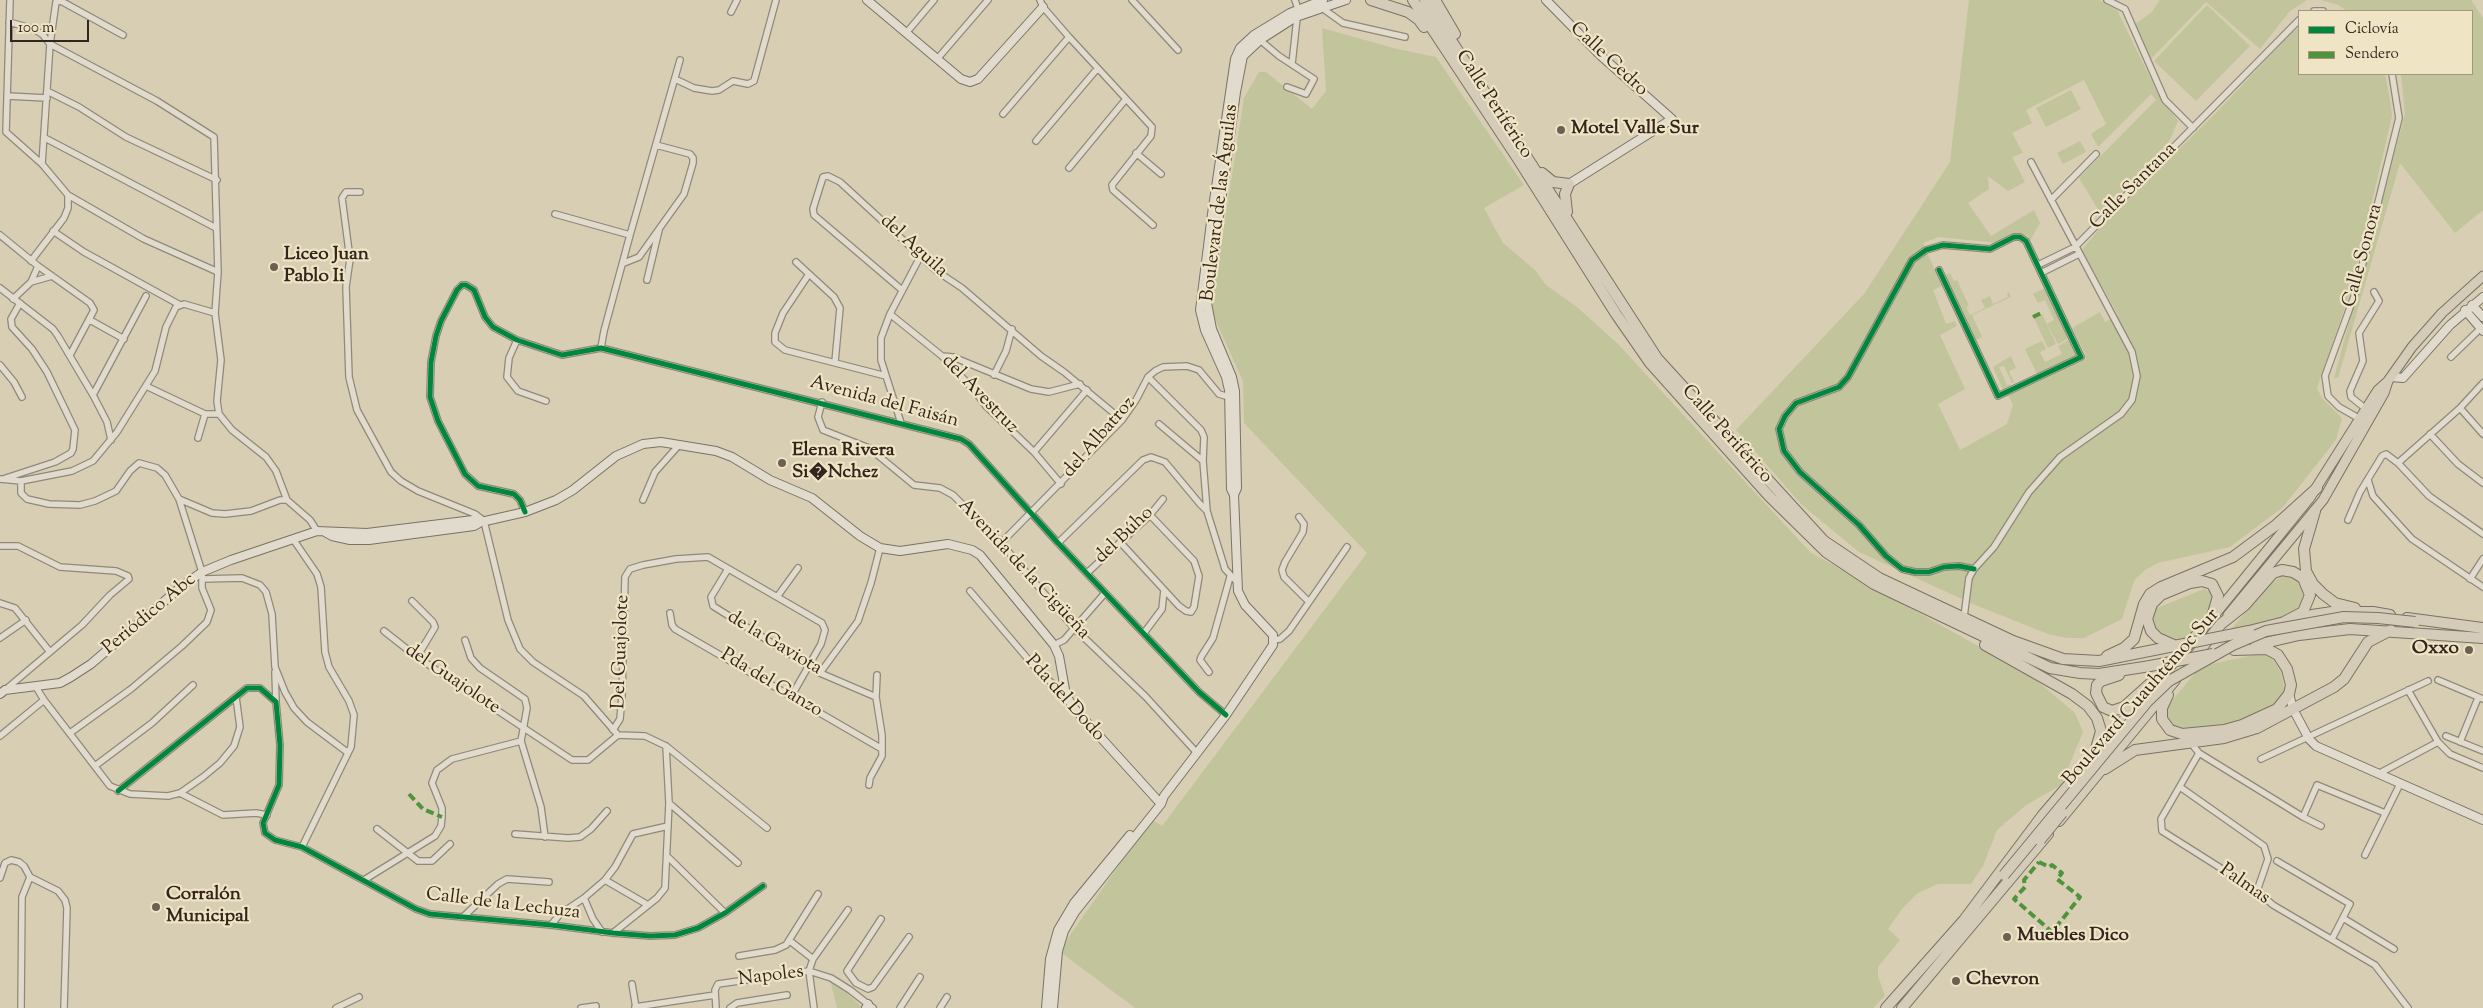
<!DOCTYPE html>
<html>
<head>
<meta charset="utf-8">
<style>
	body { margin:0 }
	#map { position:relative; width:2483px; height:1008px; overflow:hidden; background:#d7ceb3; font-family:"Sorts Mill Goudy",serif }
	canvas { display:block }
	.legend { position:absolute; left:2298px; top:10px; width:175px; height:65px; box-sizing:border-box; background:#efe4c4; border:1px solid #a49782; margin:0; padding:6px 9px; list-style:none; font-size:15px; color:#34241f }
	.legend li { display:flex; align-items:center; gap:10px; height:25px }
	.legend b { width:25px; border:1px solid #a49782 }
	.scale { position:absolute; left:10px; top:20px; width:79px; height:22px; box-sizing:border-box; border:2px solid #34241f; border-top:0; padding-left:6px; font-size:15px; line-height:18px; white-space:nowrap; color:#34241f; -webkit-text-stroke:4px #efe4c4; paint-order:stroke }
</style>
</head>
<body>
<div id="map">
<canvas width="2483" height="1008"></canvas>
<ul class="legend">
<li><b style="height:6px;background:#00873e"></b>Ciclovía</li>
<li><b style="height:6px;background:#4f943d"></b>Sendero</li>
</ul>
<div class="scale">100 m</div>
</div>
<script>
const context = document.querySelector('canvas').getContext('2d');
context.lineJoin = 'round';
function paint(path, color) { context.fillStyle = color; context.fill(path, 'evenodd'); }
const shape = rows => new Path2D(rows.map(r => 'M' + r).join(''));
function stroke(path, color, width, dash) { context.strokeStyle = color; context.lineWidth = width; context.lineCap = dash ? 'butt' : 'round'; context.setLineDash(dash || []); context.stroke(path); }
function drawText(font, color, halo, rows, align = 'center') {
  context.font = font + ' "Sorts Mill Goudy",serif'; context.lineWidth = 4.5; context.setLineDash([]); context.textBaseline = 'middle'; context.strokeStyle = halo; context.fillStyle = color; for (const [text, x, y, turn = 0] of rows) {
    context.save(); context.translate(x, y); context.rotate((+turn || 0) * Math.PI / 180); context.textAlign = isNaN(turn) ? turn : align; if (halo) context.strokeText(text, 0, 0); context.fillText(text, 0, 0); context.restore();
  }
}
paint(shape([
	[1969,0,2099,0,2117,10,2158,94,2178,121,2170,140,2101,214,2079,178,2156,100,2151,94,2098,147,2091,134,2106,124,2084,80,2026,110,2032,123,2012,133,2023,153,2012,157,2025,182,2008,191,1988,176,1989,189,1968,203,1991,236,2034,210,2040,223,2030,241,2028,236,2019,233,1998,243,1939,237,1923,243,1942,286,1933,290,1946,324,1955,321,1957,326,1940,335,1965,389,1938,404,1960,450,2007,424,2013,405,2008,395,2086,359,2085,354,2072,328,2100,312,2105,322,2118,315,2082,250,2108,218,2215,114,2293,31,2299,27,2299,74,2385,74,2391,105,2392,116,2352,287,2317,388,2322,398,2342,418,2336,440,2283,507,2230,547,2158,563,2145,570,2134,581,2122,619,2084,638,2067,638,2048,634,1975,605,1859,552,1802,505,1736,430,1864,294,1950,162],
	[2160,0,2307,0,2290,11,2260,49,2206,2,2150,60,2135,24,2152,12],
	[2321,0,2471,0,2483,18,2483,210,2455,233,2400,163,2338,378,2334,378,2405,114,2401,74,2472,74,2472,11,2347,11,2338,5],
	[2207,5,2250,46,2196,101,2154,61],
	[1322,28,1397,49,1436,57,1524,185,1484,208,1503,243,1535,270,1546,285,1577,307,1618,344,1810,552,2030,675,2075,713,2083,732,2061,785,2025,806,1997,830,1983,866,1971,884,1938,884,1918,893,1902,909,1888,929,1900,940,1878,967,1878,976,1885,996,1873,1008,1135,1008,1059,951,1151,819,1162,826,1367,553,1244,423,1243,381,1211,310,1244,98,1259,72,1266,72,1312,109,1326,91],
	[2071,90,2081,109,2046,127,2036,108],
	[2080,141,2086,152,2063,164,2057,153],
	[1950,273,1954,281,1957,280,1969,306,1966,307,1970,315,1985,308,1981,300,1990,296,1993,304,2008,297,2007,293,2009,292,2011,297,1972,315,1982,337,1976,340,1946,275],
	[2045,288,2069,338,2058,344,2047,324,2054,320,2045,300,2038,303,2033,294],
	[2042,314,2056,344,2048,348,2034,318],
	[2069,340,2077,355,2037,374,2025,349,2042,341,2046,349,2040,352,2045,362,2062,354,2058,346],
	[2011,356,2016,368,2009,371,2014,382,2012,383,2004,366,1999,367,2007,385,2010,384,2011,386,2003,390,1993,367],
	[2290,575,2298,579,2308,596,2303,608,2284,620,2231,629,2272,583,2282,576],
	[2204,589,2213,593,2213,607,2191,636,2176,640,2165,638,2154,628,2153,615,2157,608],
	[2264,653,2271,656,2281,672,2285,694,2280,702,2249,720,2188,732,2172,727,2165,715,2169,704,2201,666],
	[831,983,848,994,863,1008,837,1008]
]), '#c2c59c');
const street = shape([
	[10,0,6,132,42,164,68,195,144,239,218,272],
	[1040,0,1043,7,1069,37,1152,127,1151,136,1112,185,1113,190,1153,225],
	[1132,0,1178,50],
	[2107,0,2125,9,2165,100,2193,128],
	[1322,8,1343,23,1405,37],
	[2314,11,2323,11],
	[731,12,737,0],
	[9,22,34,29,43,35,50,44,157,101,214,137,218,272,215,313,221,360,217,401,219,414],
	[907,32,934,0],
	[1260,40,1279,56,1314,79,1306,94,1287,87],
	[938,58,988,0],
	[1292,64,1298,9,1295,0],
	[675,79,694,88,712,91,719,90,733,81,748,84,754,81,776,0],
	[47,91,79,107,126,137,217,180],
	[7,96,47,98],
	[1003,114,1069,37],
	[45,138,216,228],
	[1036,141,1097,69],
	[1136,153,1161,174],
	[42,164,50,44,56,2,61,1,123,35],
	[1069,168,1126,99],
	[360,192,346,192,342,198,350,259,346,287,349,377,357,410,391,472,401,481,418,491,475,514,484,521,508,620,520,649,533,662,584,696,618,735],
	[2051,200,2096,154],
	[555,214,630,235],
	[53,231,84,252,180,305],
	[0,235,38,266,90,303,94,310,70,355],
	[31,261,64,218,68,208,68,195],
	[796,262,834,297,840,308,835,362],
	[624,263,639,257,684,194,693,163,693,158,690,154,656,145],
	[2038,265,2075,247,2299,20],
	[1939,270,1998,396,2081,357,2026,241,2020,237,2014,237,1990,249,1943,245,1926,250,1912,260,1848,377,1839,387,1796,403,1785,416,1779,429,1784,451,1800,472,1859,525,1886,556,1902,569,1915,572,1929,572,1944,567,1959,566,1974,569],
	[2041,273,2079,254],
	[809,274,783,313,775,333,775,342,785,350,886,376],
	[647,280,659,230],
	[31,282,52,276],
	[0,288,53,329,58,336,93,395,107,422,111,440],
	[902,290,814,215,813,209,823,177,828,176,840,182,938,272,962,288,1041,356,1064,372,1122,420],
	[13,299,31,282,38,266],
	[890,314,942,356,974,390,986,406,1034,452,1061,484],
	[90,320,124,339],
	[517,340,509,358,507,377,518,391,546,401],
	[601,348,604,331,630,235,680,60],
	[942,356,953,357,1031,389,1049,392,1080,384],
	[2451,357,2482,327],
	[0,365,14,382,22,397],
	[994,375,1006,351,1012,329],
	[1148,377,1201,430,1204,437,1203,461,1207,511,1225,569,1237,582],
	[146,386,205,414,219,414,232,430,266,457,276,471,287,500],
	[93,395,146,296],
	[822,402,818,417,823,430,869,448,914,485,940,488,953,495,1001,543,1073,627,1146,697,1197,753],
	[2460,408,2483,434],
	[2366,409,2351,397,2350,391,2363,361,2359,333,2379,301,2374,292],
	[2360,419,2339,407,2328,396,2325,376,2356,291,2399,118,2392,74],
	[901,423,881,360,881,338,890,314,920,257],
	[1159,424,1203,461],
	[2430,434,2458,464,2483,483],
	[198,438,205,414],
	[1034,452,1087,390],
	[2398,463,2460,408,2483,383],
	[0,479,21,481,72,471,93,461,117,432,155,371,166,327,176,307,184,304,215,313],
	[3,479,55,462,71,453,73,449,75,430,47,372,32,349,12,327,11,319,20,303],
	[2368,480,2373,496,2412,539,2483,587],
	[21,481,21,493,27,499,49,504,80,505,95,501,116,491,130,471,139,463,157,468,165,475,179,499,202,572,202,588,211,610,207,622,182,646,131,689,70,733],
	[179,499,212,513,225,514,251,511,280,500,287,500,310,520,317,531],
	[643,500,655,472,679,445],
	[525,512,520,500,514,494,478,486,465,474,438,421,430,397,431,362,436,336,441,321,457,290,462,285,466,285,474,290,485,317,493,327,517,340,562,355,601,348,961,439,969,444,1058,543,1199,692,1226,715],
	[1299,517,1304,524,1303,532,1285,562,1282,570,1284,577,1308,601],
	[2348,520,2360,492,2382,456,2386,454,2398,463,2429,496,2483,534],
	[293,539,317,574,321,587,325,652,329,667,349,701,354,715,351,747,302,847],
	[1120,542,1179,606,1186,611,1191,612,1194,607,1199,576,1194,561,1150,515],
	[1001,543,1122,420,1136,400,1148,377,1155,371,1163,367,1187,366,1199,370,1219,394,1229,397],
	[1058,543,1143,460,1151,457,1165,462,1200,504,1207,511],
	[0,546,18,546,60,567,116,571,128,576,129,579,110,595,82,625,5,690],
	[728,569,711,597,713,606,820,673,876,697],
	[1087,573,1150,515,1163,499],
	[203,579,242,578,260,585,266,592,272,614,275,667,285,692,294,708,307,722,347,752],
	[2470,579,2483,559],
	[970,591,1039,672,1066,695],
	[777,597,798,568],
	[412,601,433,622,435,627,417,657],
	[0,603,15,608,50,652],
	[670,613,672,625,675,629,882,749],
	[1964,617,1969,578,1974,569,1994,547,2029,492,2060,457,2121,414,2132,400,2137,376,2132,352,2031,162],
	[384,631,417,657,572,760,588,760,618,735],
	[1144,633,1162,609,1164,590],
	[0,638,26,620],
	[465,640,471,658,480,668,525,699,527,708,521,741,541,807,545,837],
	[1274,640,1280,639,1289,631,1347,547],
	[1054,645,1064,640,1105,593],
	[275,672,276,702],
	[1209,672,1200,660,1201,657,1213,638,1230,577],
	[820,673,858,621,871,583,880,548],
	[2438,680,2483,699],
	[2408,690,2438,742,2450,754,2483,768],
	[44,700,110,786,130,794,168,796,180,793,203,777,220,763,234,746,240,727,236,697],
	[613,730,620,719,622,696,625,577,630,569,643,565,676,559,708,557,822,623,825,630,821,644,791,697],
	[618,735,645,736,666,746,767,828],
	[0,736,44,700,36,687],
	[2446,736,2483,751],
	[2190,742,2199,753,2303,817,2321,826],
	[2460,742,2478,698],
	[2199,753,2161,819,2162,831,2257,891,2273,905,2375,965,2408,1008],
	[2261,759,2428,681],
	[95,766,152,723,193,685],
	[2378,774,2438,742],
	[869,785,870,778,882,756,882,735,876,697,877,675],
	[2180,787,2264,846,2268,859,2257,891],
	[118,791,247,688,260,688,276,702,280,745,279,785,263,823,265,833,275,840,302,847,416,909,430,914,551,925,613,933,650,936,675,935,698,928,725,913,763,886],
	[180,793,223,815,256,813,267,815],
	[669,803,738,863],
	[2303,817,2317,785,2385,813],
	[377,829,418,861,432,861,450,844],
	[515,834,568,838,580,837,591,829,607,811],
	[2365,855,2400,784],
	[668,857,725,913],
	[2277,861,2350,904,2332,939],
	[0,878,5,863,11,860,19,862,24,866,30,877,58,891,65,900,67,908,64,1008],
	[364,880,435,836,441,826,442,817,442,808,432,783,437,770,452,759,521,741],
	[605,880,648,905],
	[584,898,593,919,602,932],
	[463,917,498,884,507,879,549,882],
	[2343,918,2394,949],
	[881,919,847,971,856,983,868,989,873,987,909,937],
	[551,925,560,914,584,898,605,880,615,867,633,834,668,826],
	[613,933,657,898,665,888,669,803,666,746],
	[790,941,813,959],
	[739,956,775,950,786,945,818,894],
	[632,984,636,1008],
	[635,1007,715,995],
	[21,1008,22,897,30,877],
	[336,1008,359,997],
	[581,1008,596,1006],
	[716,1008,715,990,718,984,809,971,831,978,850,990,873,1008],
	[730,1008,737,1003,787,995],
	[814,1008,809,971,813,959,848,910],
	[900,1008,920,977],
	[940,1008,947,997]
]);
const secondary = shape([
	[867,0,961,79,970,82,978,79,1043,7],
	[1546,0,1600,55,1672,119,1569,184],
	[2472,305,2483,317],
	[2465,310,2483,331],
	[2391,377,2403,378,2450,325,2483,297],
	[1234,495,1231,489,1229,390,1226,377,1205,330,1200,310,1212,214,1235,59,1240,48,1254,35,1290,13,1323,0],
	[325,532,332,536,350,540,369,540,474,526,481,522,525,512,556,500,573,490,616,456,643,444,661,442,716,451,732,457,770,480,812,498,860,536,880,548,900,551,948,544,972,550,980,555,1054,645,1059,656,1066,695,1073,707,1161,804],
	[0,694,5,690,60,683,71,677,91,664,182,586,202,572,231,560,317,531,367,533,473,520,481,522],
	[2289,694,2293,709,2309,739,2316,746,2483,820],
	[866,1008,868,1004],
	[1046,1008,1050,959,1058,930,1074,903,1130,835],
	[1053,1008,1058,951,1064,931,1075,912,1161,804,1164,796,1226,715,1273,645,1273,635,1245,605,1238,591,1234,495,1237,488,1235,391,1232,377,1212,329,1207,303,1236,92,1243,56,1260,40,1296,17,1346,0]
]);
const primary = shape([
	[2228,615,2323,500,2384,393,2388,381],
	[2213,617,2309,499,2378,390,2388,381,2412,347,2442,313,2483,276]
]);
const highway = shape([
	[1371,0,1408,12,1419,20,1424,27],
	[1413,0,1518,159,1616,314,1650,363,1769,496,1826,552,1874,584,2050,668,2080,673,2099,674,2150,666],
	[1425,0,1657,358,1824,541,1879,578,2013,641,2063,659,2099,661,2179,645],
	[1435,0,1455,34],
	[1542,173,1553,182,1569,184,1565,194,1567,212],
	[2315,511,2304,549,2306,571,2313,584,2323,594,2335,603,2355,608],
	[2407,618,2483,628],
	[2249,631,2312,615,2332,612,2373,612,2390,615],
	[1985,645,2072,694,2088,706,2097,718,2101,731,2095,752],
	[2256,645,2299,635,2350,629,2483,638],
	[2107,656,2124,648,2134,639,2144,604,2150,594,2161,587,2233,557,2276,525,2317,488],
	[2191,661,2221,624,2245,605,2273,573,2282,570,2293,572,2303,578,2310,595,2303,612,2284,622],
	[2119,675,2101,681,2097,685,2096,693,2103,707,2112,711,2124,707,2153,681],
	[2168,695,2162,708,2162,719,2170,730,2182,734,2224,730,2242,725,2277,709,2289,694,2291,685,2287,669,2278,655,2267,649,2234,650],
	[2105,769,2135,750,2224,738,2257,728,2334,687,2344,679,2368,642,2391,630],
	[2059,821,2175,680],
	[1886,1008,1964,920,2042,816,2212,617,2218,596,2212,584,2202,581,2190,583,2161,595,2152,604,2147,619,2151,631,2158,638,2176,646],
	[1902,1008,2048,834]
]);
stroke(street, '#908979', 8);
stroke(secondary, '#7a7365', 10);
stroke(primary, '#7a7365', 11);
stroke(highway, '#7a7365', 12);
stroke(street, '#e0dbcd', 5.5);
stroke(secondary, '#e0dbcd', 8);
stroke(primary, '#d4cbb9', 9);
stroke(highway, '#d4cbb9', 10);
const highwayBridge = shape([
	[2179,645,2249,631],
	[2150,666,2213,654],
	[2040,840,2062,813],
	[2004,875,2147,702,2169,681,2233,645,2266,631,2344,617,2378,618,2415,622]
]);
stroke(highwayBridge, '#7a7365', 12, []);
stroke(highwayBridge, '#d4cbb9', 10);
stroke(shape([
	[2033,317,2041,313],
	[409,794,423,809,442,817],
	[2039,862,2049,867,2052,865,2062,873,2057,879,2080,897,2052,932,2014,899,2025,887,2024,880,2039,862]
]), '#4f943d', 4, [8, 4]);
stroke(shape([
	[1939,270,1998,396,2081,357,2026,241,2020,237,2014,237,1990,249,1943,245,1926,250,1912,260,1848,377,1839,387,1796,403,1785,416,1779,429,1784,451,1800,472,1859,525,1886,556,1902,569,1915,572,1929,572,1944,567,1959,566,1974,569],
	[525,512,520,500,514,494,478,486,465,474,438,421,430,397,431,362,436,336,441,321,457,290,462,285,466,285,474,290,485,317,493,327,517,340,562,355,601,348,961,439,969,444,1058,543,1199,692,1226,715],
	[118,791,247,688,260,688,276,702,280,745,279,785,263,823,265,833,275,840,302,847,416,909,430,914,551,925,613,933,650,936,675,935,698,928,725,913,763,886]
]), '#00873e', 5);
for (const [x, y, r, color] of [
	[1561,130,5,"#6d6053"],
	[274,267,5,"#6d6053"],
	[782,463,5,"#6d6053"],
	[2469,650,5,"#6d6053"],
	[156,907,5,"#6d6053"],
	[2007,937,5,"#6d6053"],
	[1956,981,5,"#6d6053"]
]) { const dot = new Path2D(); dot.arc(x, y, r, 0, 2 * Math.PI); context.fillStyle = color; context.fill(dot); stroke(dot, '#efe4c4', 2); }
drawText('19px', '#34241f', '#efe4c4', [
	["Calle Cedro",1608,60,43],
	["Calle Periférico",1493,105,57],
	["Calle Santana",2134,187,-45],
	["Boulevard de las Águilas",1221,203,-83],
	["del Aguila",913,247,42],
	["Calle Sonora",2364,256,-75],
	["del Avestruz",979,395,46],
	["Avenida del Faisán",884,403,15],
	["Calle Periférico",1726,435,48],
	["del Albatroz",1100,438,-49],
	["del Búho",1125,536,-44],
	["Avenida de la Cigüeña",1023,570,47],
	["Periódico Abc",150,615,-40],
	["de la Gaviota",774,644,31],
	["Del Guajolote",622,652,-88],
	["del Guajolote",452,680,34],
	["Pda del Ganzo",771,684,31],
	["Boulevard Cuauhtémoc Sur",2142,698,-49],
	["Pda del Dodo",1064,699,48],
	["Palmas",2244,885,35],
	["Calle de la Lechuza",503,905,7],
	["Napoles",771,977,-7]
]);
drawText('bold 19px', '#34241f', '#efe4c4', [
	["Motel Valle Sur",1571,130],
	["Liceo Juan",284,256],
	["Pablo Ii",284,278],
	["Elena Rivera",792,452],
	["Si�Nchez",792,474],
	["Oxxo",2459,650,"right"],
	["Corralón",166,896],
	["Municipal",166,918],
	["Muebles Dico",2017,937],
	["Chevron",1966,981]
], 'left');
</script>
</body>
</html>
